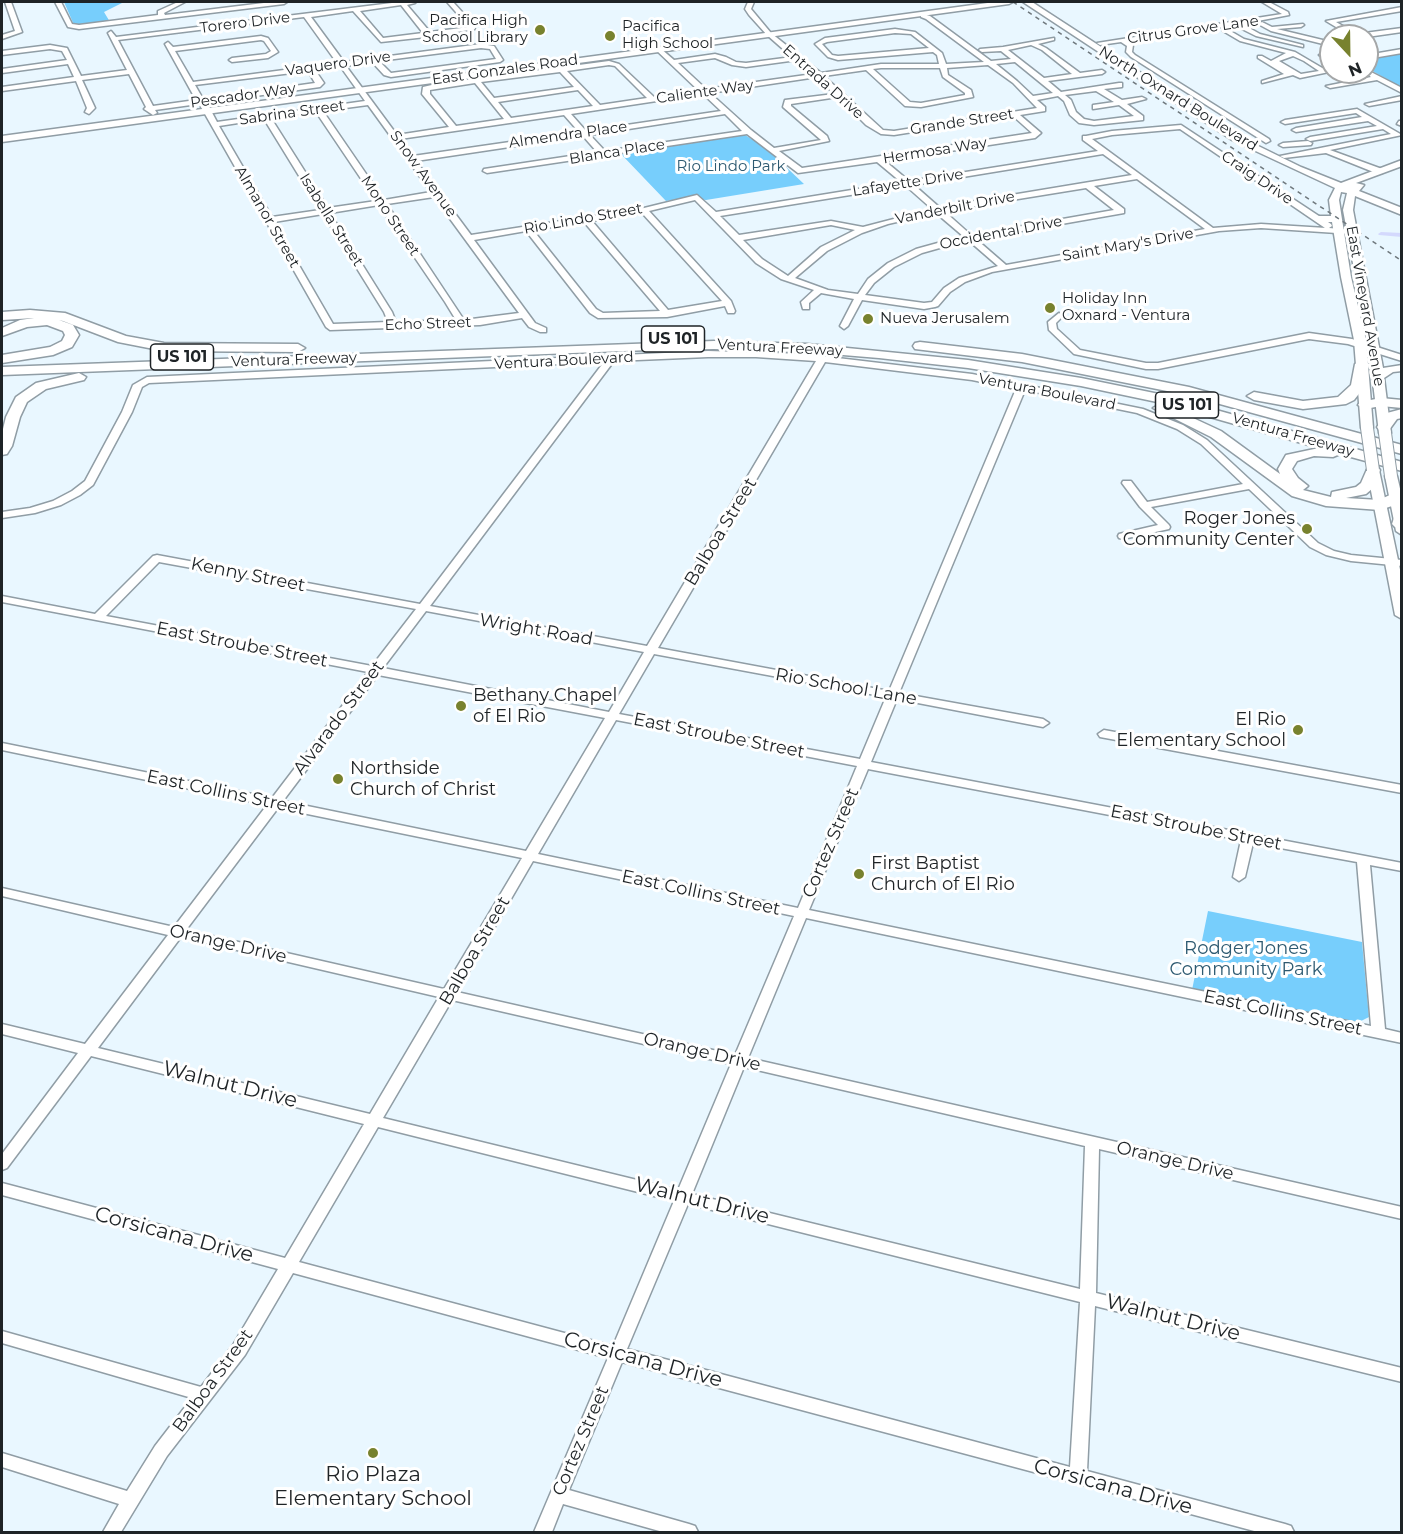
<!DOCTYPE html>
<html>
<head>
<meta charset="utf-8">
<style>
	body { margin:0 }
	#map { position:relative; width:1403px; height:1534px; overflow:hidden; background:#e9f7ff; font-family:Montserrat,sans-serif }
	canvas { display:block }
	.frame { position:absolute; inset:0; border:3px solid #1e2326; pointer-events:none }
	.north { position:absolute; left:1319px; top:24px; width:60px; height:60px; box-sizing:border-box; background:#fff; border:2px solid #a5a7a8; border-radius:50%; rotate:158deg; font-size:16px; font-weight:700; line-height:24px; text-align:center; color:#1e2326 }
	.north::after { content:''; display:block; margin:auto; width:21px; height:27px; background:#78822e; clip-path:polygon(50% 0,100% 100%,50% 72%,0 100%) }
</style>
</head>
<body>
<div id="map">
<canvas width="1403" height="1534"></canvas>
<div class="frame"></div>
<div class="north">N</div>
</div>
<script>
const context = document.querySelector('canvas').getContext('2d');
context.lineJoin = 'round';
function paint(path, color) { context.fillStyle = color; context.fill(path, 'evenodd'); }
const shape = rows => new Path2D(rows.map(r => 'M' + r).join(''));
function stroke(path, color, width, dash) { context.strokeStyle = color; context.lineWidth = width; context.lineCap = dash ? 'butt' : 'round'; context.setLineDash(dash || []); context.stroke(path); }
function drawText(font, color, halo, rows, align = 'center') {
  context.font = font + ' Montserrat,sans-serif'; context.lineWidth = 6; context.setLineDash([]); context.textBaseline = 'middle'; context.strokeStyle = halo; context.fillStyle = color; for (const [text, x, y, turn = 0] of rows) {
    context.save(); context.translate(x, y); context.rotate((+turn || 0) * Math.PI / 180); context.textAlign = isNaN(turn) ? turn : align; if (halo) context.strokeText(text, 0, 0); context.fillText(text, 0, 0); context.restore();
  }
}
paint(shape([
	[64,2,124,2,104,12,110,22,80,26,74,25],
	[1401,54,1401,87,1367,68,1367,59],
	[745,135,766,148,804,184,706,200,685,198,666,201,621,154],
	[1208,911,1362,942,1369,1017,1359,1022,1192,990]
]), '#77cefc');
paint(shape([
	[1381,232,1402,233,1402,237,1379,235,1378,234,1381,232]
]), '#d4d9fd');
const minor = shape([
	[5,2,11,2,22,32,2,39,2,35,15,31,5,2],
	[55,2,61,2,72,24,79,25,158,15,158,11,178,2,185,2,164,13,165,15,272,2,287,2,284,4,79,29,68,27,55,2],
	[400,2,416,2,415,3,407,5,430,32,469,27,447,2,453,2,474,25,475,29,433,36,435,39,432,41,426,37,381,42,353,11,311,17,344,62,481,44,494,46,503,60,500,62,391,77,384,75,372,62,346,66,397,135,449,127,422,94,423,87,436,84,609,61,619,64,654,97,699,91,656,50,656,48,660,48,674,60,715,54,726,57,736,62,746,63,792,57,767,35,749,15,745,9,748,2,754,2,751,9,771,33,821,73,881,64,939,64,937,55,933,52,838,60,828,57,815,44,825,38,895,29,915,32,942,53,946,64,984,62,926,19,921,17,921,15,923,14,930,16,991,61,1011,59,1001,51,982,52,979,50,980,49,1003,47,1054,38,1054,40,1038,44,1046,48,1080,73,1102,70,1105,72,1102,74,1048,81,1061,92,1119,83,1122,83,1122,87,1104,89,1122,100,1142,97,1146,99,1127,104,1143,116,1143,120,1094,125,1079,123,1070,115,1064,101,1058,96,1037,100,1045,107,1045,111,1020,115,1041,133,1035,138,885,161,909,181,1098,151,1083,140,1083,136,1086,136,1112,131,1181,125,1331,224,1332,226,1329,228,1352,230,1356,232,1352,234,1261,228,1219,231,992,272,965,282,950,292,938,306,935,307,924,309,862,300,848,326,844,329,840,326,854,299,821,293,809,303,809,309,803,309,801,302,814,290,781,279,756,263,695,200,649,211,731,301,735,311,734,313,728,313,725,306,667,317,598,318,590,313,526,231,474,240,535,323,546,328,546,332,540,332,529,327,522,318,480,325,330,330,326,327,201,107,208,105,217,122,365,101,340,66,315,70,324,83,320,87,155,110,157,113,153,115,144,109,146,107,129,74,82,80,95,108,89,114,85,112,87,108,76,81,2,91,2,87,74,77,68,64,2,73,2,69,67,60,62,51,50,49,2,55,2,51,50,45,67,48,81,76,127,70,108,33,111,31,116,37,400,2],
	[401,5,423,33,383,38,360,11,401,5],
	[304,17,337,63,193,82,175,51,261,40,264,41,271,51,266,54,232,58,229,60,232,62,268,58,278,52,268,38,261,36,173,47,168,42,165,44,196,100,153,106,118,40,304,17],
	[895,33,911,34,929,48,838,56,832,55,822,44,827,42,895,33],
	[1031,45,1042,50,1072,74,1044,78,1008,50,1031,45],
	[481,48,490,49,496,59,391,73,379,61,481,48],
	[715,58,732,65,746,67,797,60,813,74,706,89,678,63,715,58],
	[1015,62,1053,93,1033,96,1017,81,996,64,1015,62],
	[609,65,615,66,647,98,600,105,567,71,609,65],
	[988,65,1013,83,1037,108,894,131,883,130,824,76,866,70,905,106,921,107,973,97,971,90,948,75,947,68,988,65],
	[881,68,940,68,943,77,965,93,965,95,921,103,910,102,873,69,881,68],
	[308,71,315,83,203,99,195,85,308,71],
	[560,72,574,87,494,98,481,82,560,72],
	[817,77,834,94,785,100,783,107,821,140,774,148,751,130,710,93,817,77],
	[475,83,504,119,456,126,430,94,430,90,475,83],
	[578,90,593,106,511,118,498,102,578,90],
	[1096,91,1114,102,1093,105,1093,109,1119,105,1134,116,1094,121,1084,119,1076,112,1071,100,1065,95,1096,91],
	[703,94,721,111,586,131,571,114,703,94],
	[838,97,866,125,881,134,894,135,1013,116,1032,133,802,168,779,151,829,141,827,136,791,106,791,104,838,97],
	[368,105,431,192,384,200,323,111,368,105],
	[316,112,376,201,328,208,271,118,316,112],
	[725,114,742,131,605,151,590,135,725,114],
	[564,115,579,132,413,156,400,139,564,115],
	[264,119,320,210,272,217,219,126,264,119],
	[1180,129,1325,228,1326,228,1261,224,1213,228,1092,139,1112,135,1180,129],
	[747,134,798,173,877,162,901,182,716,212,697,195,644,208,471,235,416,161,583,136,597,152,484,169,483,171,487,173,747,134],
	[1103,154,1132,175,939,207,914,185,1103,154],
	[1137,179,1205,229,1006,265,976,239,1124,213,1124,209,1094,186,1137,179],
	[906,186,932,209,863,227,831,221,739,235,720,216,906,186],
	[1086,188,1114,210,971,235,944,211,1086,188],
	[434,197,519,313,464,320,387,204,434,197],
	[379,205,445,302,456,320,396,322,392,312,330,213,379,205],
	[642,213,722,301,668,310,592,221,642,213],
	[936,213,963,236,916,249,888,263,868,279,858,294,828,290,795,278,827,251,862,233,888,224,936,213],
	[323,214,384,312,388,322,333,324,274,222,323,214],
	[584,222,660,311,603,313,596,309,533,230,584,222],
	[831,225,855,230,821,247,788,276,762,259,743,240,831,225],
	[968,240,998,266,959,278,944,288,932,302,924,303,865,295,874,283,894,267,922,253,968,240],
	[1262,2,1269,2,1288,12,1289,15,1242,24,1260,34,1303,45,1303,47,1256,36,1234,25,1128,41,1133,45,1132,52,1135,55,1269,139,1270,141,1266,143,1131,57,1126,52,1127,46,1121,42,1100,45,1097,43,1282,14,1262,2],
	[1402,7,1402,11,1336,22,1357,34,1402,28,1402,32,1367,37,1351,36,1326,21,1402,7],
	[1262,22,1272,27,1303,24,1304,25,1301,27,1277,29,1331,42,1331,46,1271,31,1260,25,1260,23,1262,22],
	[1223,29,1227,29,1244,39,1295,52,1329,72,1300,78,1293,75,1262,83,1262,81,1284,74,1258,58,1258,56,1262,56,1271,61,1286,53,1240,41,1223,31,1223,29],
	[1293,56,1304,61,1319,71,1301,74,1279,61,1293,56],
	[1331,49,1331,54,1322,57,1319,55,1331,49],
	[1402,49,1402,53,1367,59,1367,55,1402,49],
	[1371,72,1402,88,1402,93,1377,80,1330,88,1326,86,1371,77,1367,74,1371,72],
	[1402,96,1402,100,1369,106,1365,104,1402,96],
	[1357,109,1402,135,1330,150,1382,169,1382,173,1376,173,1326,153,1284,158,1280,156,1391,134,1383,129,1310,141,1306,139,1310,137,1377,126,1368,121,1296,132,1292,130,1296,128,1362,117,1356,113,1285,124,1281,122,1285,120,1357,109],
	[1399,121,1402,121,1402,126,1397,124,1399,121],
	[1308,141,1312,143,1311,145,1283,147,1279,145,1283,143,1308,141],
	[1059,313,1063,316,1056,323,1057,329,1080,350,1146,363,1158,363,1309,333,1352,339,1402,355,1402,361,1348,344,1309,339,1158,369,1146,369,1074,354,1049,330,1048,322,1059,313],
	[708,351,804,354,972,374,1143,409,1183,425,1207,440,1318,543,1334,551,1351,555,1402,560,1402,566,1351,561,1326,555,1310,547,1249,489,1151,507,1169,525,1170,527,1169,529,1123,539,1119,538,1118,536,1119,534,1158,525,1140,507,1122,483,1123,481,1131,481,1147,502,1243,484,1201,444,1177,429,1137,413,1025,390,899,693,1043,719,1049,723,1043,727,897,699,871,762,1402,863,1402,871,1370,865,1385,1029,1402,1033,1402,1043,806,918,748,1058,1402,1207,1402,1219,1099,1149,1096,1293,1402,1368,1402,1382,1095,1306,1087,1471,1285,1524,1291,1526,1294,1532,1258,1532,622,1362,569,1490,689,1524,695,1526,698,1532,663,1532,563,1504,552,1532,534,1532,608,1358,293,1273,245,1355,167,1456,121,1532,103,1532,119,1504,2,1467,2,1453,127,1491,155,1446,192,1398,2,1343,2,1331,201,1387,233,1345,278,1269,2,1195,2,1183,285,1258,364,1124,91,1056,7,1168,2,1170,2,1154,78,1053,2,1034,2,1024,85,1044,168,935,2,896,2,888,174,927,267,805,2,750,2,743,272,798,368,672,2,602,2,596,95,614,153,556,157,555,420,604,604,362,149,383,142,387,132,412,93,485,80,495,61,505,35,513,2,518,2,512,30,508,53,501,72,491,85,481,122,412,133,385,147,377,708,351],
	[708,357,756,357,816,361,647,646,430,606,614,361,708,357],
	[825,362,972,380,1016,389,889,691,658,648,825,362],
	[159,562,416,609,372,666,106,616,159,562],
	[426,611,644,652,609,712,383,668,426,611],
	[654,654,886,697,860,759,619,714,654,654],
	[378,675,605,718,526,851,283,801,378,675],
	[616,720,857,766,798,908,538,854,616,720],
	[868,769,1241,840,1233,877,1239,881,1245,877,1253,843,1357,862,1371,1026,809,910,868,769],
	[278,808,522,858,444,989,186,930,278,808],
	[533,861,794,916,735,1055,457,992,533,861],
	[181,937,439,997,370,1114,98,1048,181,937],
	[452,1000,731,1064,678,1190,383,1118,452,1000],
	[744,1067,1085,1146,1080,1289,692,1194,744,1067],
	[378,1127,674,1201,613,1346,299,1262,378,1127],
	[688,1204,1080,1302,1070,1467,627,1349,688,1204],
	[1104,730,1402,785,1402,793,1100,737,1098,734,1104,730]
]);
const major = shape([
	[995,2,1013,2,1009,4,2,142,2,136,995,2],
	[1023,2,1032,2,1238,136,1301,167,1341,183,1402,160,1402,166,1356,183,1364,185,1359,191,1402,208,1402,215,1355,196,1353,210,1383,368,1402,365,1402,371,1393,372,1384,378,1391,433,1389,436,1381,436,1379,433,1369,349,1343,210,1347,193,1341,192,1339,200,1351,277,1366,340,1373,428,1367,432,1361,428,1354,340,1341,277,1332,222,1318,222,1313,219,1318,216,1331,216,1329,200,1335,188,1232,140,1023,2],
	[1373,466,1379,470,1402,579,1402,619,1395,615,1367,470,1373,466],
	[1391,472,1397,476,1402,497,1402,535,1396,531,1385,476,1391,472]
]);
const highway = shape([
	[30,310,65,313,126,336,164,343,298,344,305,348,298,352,164,351,118,342,63,321,59,320,73,325,79,335,72,347,53,355,2,363,2,355,50,347,62,341,65,335,63,331,47,325,27,327,2,336,2,328,20,320,34,318,2,320,2,312,30,310],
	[714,341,807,344,968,360,1081,378,1159,394,1402,462,1402,471,1340,454,1333,457,1314,456,1297,461,1292,469,1298,478,1308,486,1303,490,1331,497,1332,492,1356,487,1361,483,1368,467,1378,467,1380,470,1373,488,1366,494,1346,498,1379,500,1394,493,1402,498,1395,505,1380,510,1326,506,1292,496,1211,437,1153,408,1160,404,1165,405,1221,431,1280,474,1278,469,1286,455,1319,448,1157,402,1081,386,968,368,879,358,807,352,714,349,650,350,2,375,2,367,714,341],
	[920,342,1022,354,1189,387,1402,445,1402,454,1187,395,1022,362,915,349,913,346,915,343,920,342],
	[1362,360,1369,364,1365,386,1354,400,1346,404,1303,409,1254,400,1247,396,1254,392,1303,401,1338,397,1351,385,1355,364,1362,360],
	[79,373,86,377,84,380,46,389,27,402,20,417,12,446,7,454,2,455,2,433,6,417,16,397,36,383,79,373],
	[1381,398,1402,400,1402,408,1381,406,1365,409,1358,405,1360,402,1381,398],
	[1402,409,1402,418,1397,419,1389,430,1379,430,1377,427,1387,413,1402,409],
	[1402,514,1402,528,1395,527,1392,524,1394,518,1402,514]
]);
stroke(minor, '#909da5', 3);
stroke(major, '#909da5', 3);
stroke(highway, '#909da5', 3);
paint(minor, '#fff');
paint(major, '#fff');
paint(highway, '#fff');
stroke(shape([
	[1013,2,1402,261]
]), '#6f787d', 1.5, [4.5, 4.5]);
const majorBridge = shape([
	[1367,428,1373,470],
	[1385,433,1391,476]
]);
stroke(majorBridge, '#909da5', 14, []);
stroke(majorBridge, '#fff', 12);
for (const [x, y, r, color] of [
	[540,30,6,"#78822e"],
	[610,36,6,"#78822e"],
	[1050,308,6,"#78822e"],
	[868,319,6,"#78822e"],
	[1307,529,6,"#78822e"],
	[461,706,6,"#78822e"],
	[1298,730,6,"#78822e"],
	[338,779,6,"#78822e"],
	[859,874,6,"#78822e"],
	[373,1453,6,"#78822e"]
]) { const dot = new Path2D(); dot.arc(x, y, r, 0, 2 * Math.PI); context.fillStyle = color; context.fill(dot); stroke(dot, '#fff', 2); }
drawText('15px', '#1e2326', '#fff', [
	["Pacifica High",528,21,"right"],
	["School Library",528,38,"right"],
	["Pacifica",622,27],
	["High School",622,44],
	["Holiday Inn",1062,299],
	["Oxnard - Ventura",1062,316],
	["Nueva Jerusalem",880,319]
], 'left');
drawText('15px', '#1e2326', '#fff', [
	["Torero Drive",245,23,-7],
	["Citrus Grove Lane",1193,30,-8],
	["Vaquero Drive",338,64,-8],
	["East Gonzales Road",505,70,-8],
	["Entrada Drive",823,82,42],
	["Caliente Way",705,92,-8],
	["Pescador Way",243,96,-8],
	["North Oxnard Boulevard",1178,99,32],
	["Sabrina Street",292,113,-8],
	["Grande Street",962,122,-9],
	["Almendra Place",568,135,-8],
	["Hermosa Way",935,151,-9],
	["Blanca Place",617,152,-9],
	["Snow Avenue",423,174,54],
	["Craig Drive",1257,178,34],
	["Lafayette Drive",908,183,-9],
	["Vanderbilt Drive",955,208,-11],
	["Mono Street",390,216,56],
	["Almanor Street",267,217,60],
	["Rio Lindo Street",583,219,-10],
	["Isabella Street",331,220,58],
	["Occidental Drive",1001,233,-11],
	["Saint Mary's Drive",1128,245,-10],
	["East Vineyard Avenue",1365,306,80],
	["Echo Street",428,324,-2],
	["Ventura Freeway",780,348,3],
	["Ventura Freeway",294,360,-2],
	["Ventura Boulevard",564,361,-3],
	["Ventura Boulevard",1047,392,11],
	["Ventura Freeway",1293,435,16]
]);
drawText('15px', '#2d5a71', '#fff', [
	["Rio Lindo Park",731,167]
]);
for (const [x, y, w] of [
	[673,339,63],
	[182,357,63],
	[1187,405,63]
]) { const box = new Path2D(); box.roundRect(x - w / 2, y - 13, w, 26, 4.5); context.fillStyle = '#fff'; context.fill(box); stroke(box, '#1e2326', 1.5); }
drawText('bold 16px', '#1e2326', null, [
	["US 101",673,339],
	["US 101",182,357],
	["US 101",1187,405]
]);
drawText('18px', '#1e2326', '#fff', [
	["Roger Jones",1295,519,"right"],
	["Community Center",1295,540,"right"],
	["Bethany Chapel",473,696],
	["of El Rio",473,717],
	["El Rio",1286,720,"right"],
	["Elementary School",1286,741,"right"],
	["Northside",350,769],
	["Church of Christ",350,790],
	["First Baptist",871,864],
	["Church of El Rio",871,885]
], 'left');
drawText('18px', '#1e2326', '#fff', [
	["Balboa Street",721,532,-59],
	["Kenny Street",248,575,11],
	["Wright Road",536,630,10],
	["East Stroube Street",242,645,11],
	["Rio School Lane",846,687,10],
	["Alvarado Street",339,718,-53],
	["East Stroube Street",719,736,11],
	["East Collins Street",226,793,12],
	["East Stroube Street",1196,828,11],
	["Cortez Street",831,843,-67],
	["East Collins Street",701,893,12],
	["Orange Drive",228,944,13],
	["Balboa Street",475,951,-60],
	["East Collins Street",1283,1013,12],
	["Orange Drive",702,1052,13],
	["Orange Drive",1175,1161,13],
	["Balboa Street",213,1381,-54],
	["Cortez Street",581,1441,-67]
]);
drawText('18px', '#2d5a71', '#fff', [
	["Rodger Jones",1246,949],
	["Community Park",1246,970]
]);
drawText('21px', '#1e2326', '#fff', [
	["Walnut Drive",230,1085,14],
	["Walnut Drive",702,1201,14],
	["Corsicana Drive",174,1235,15],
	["Walnut Drive",1173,1318,14],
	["Corsicana Drive",643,1360,15],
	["Corsicana Drive",1113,1487,15]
]);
drawText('21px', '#1e2326', '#fff', [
	["Rio Plaza",373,1475],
	["Elementary School",373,1499]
]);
</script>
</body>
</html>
